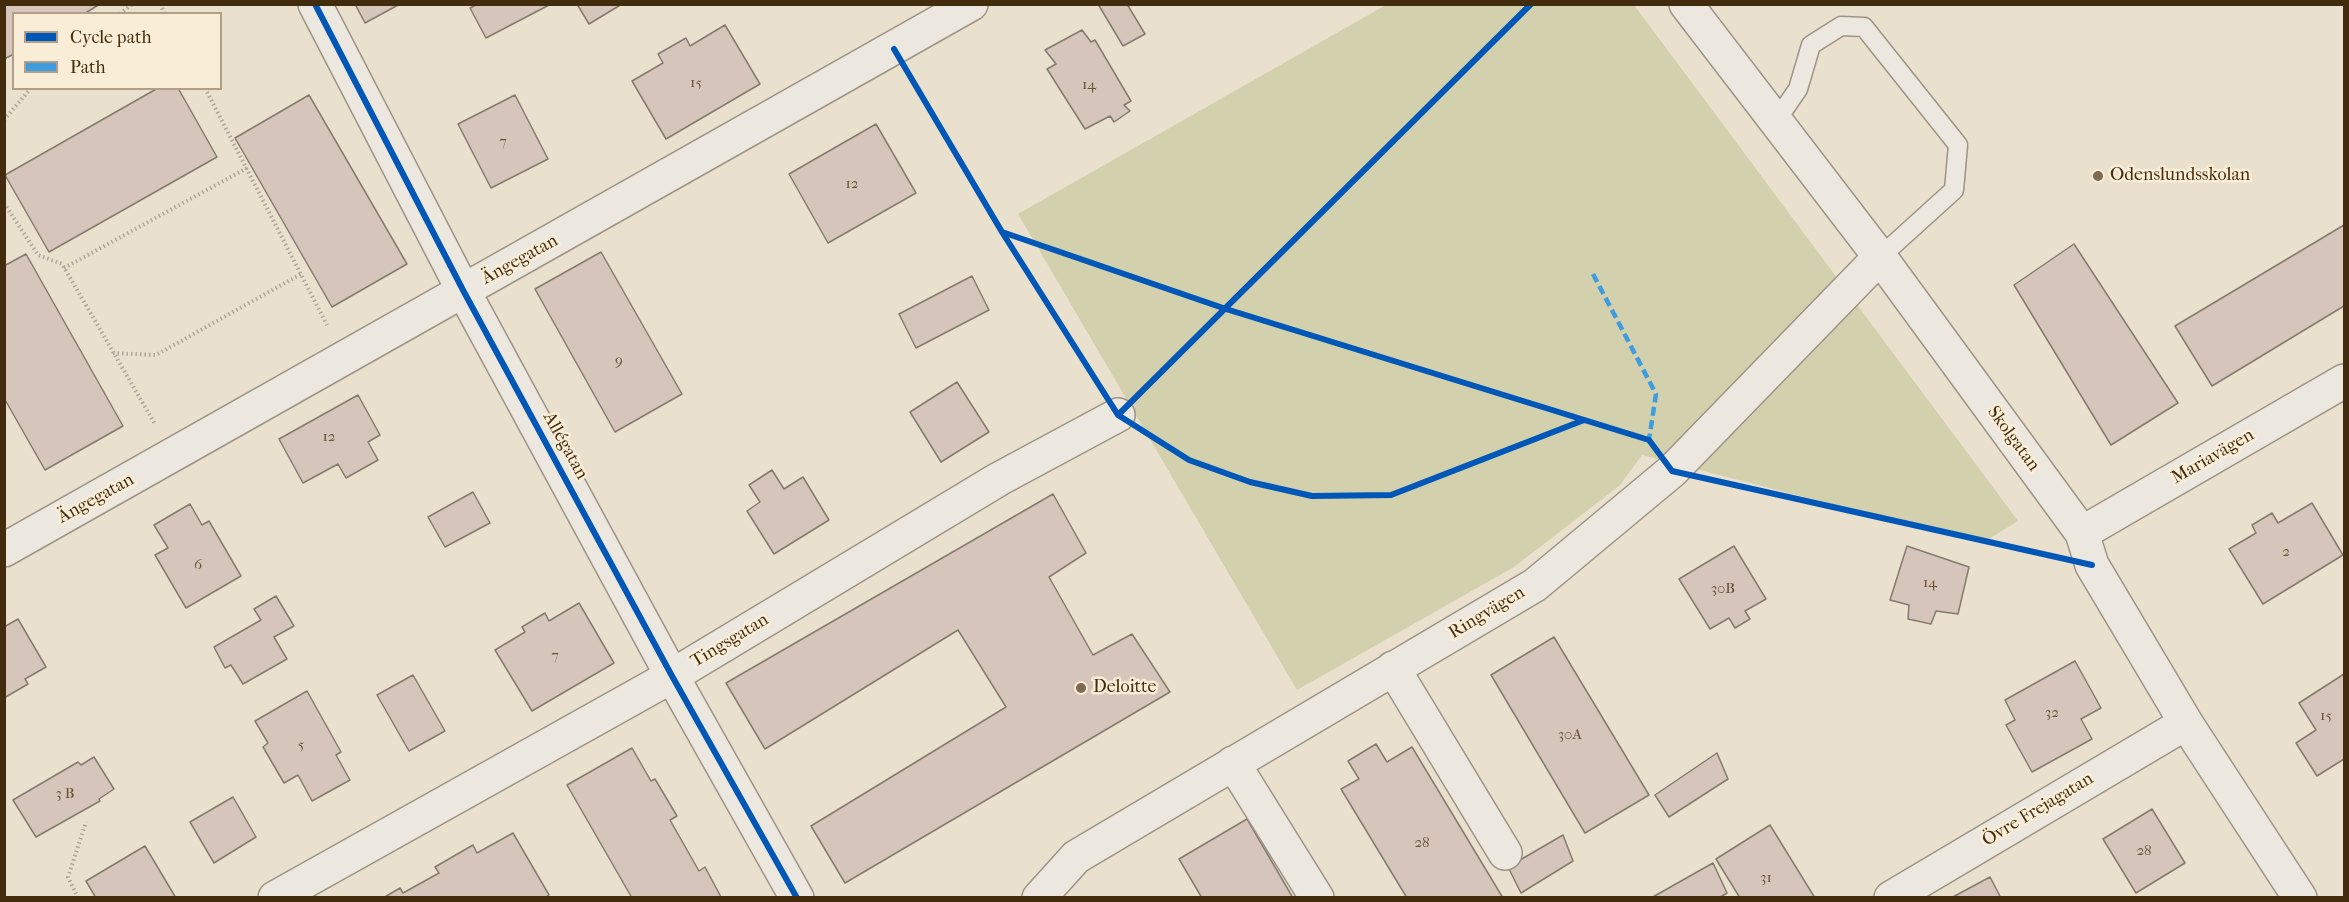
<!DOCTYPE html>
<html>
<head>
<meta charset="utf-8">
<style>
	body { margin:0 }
	#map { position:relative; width:2349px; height:902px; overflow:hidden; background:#eae0ce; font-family:"IM FELL French Canon",serif }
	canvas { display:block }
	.frame { position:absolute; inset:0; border:6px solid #432b0d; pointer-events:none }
	.legend { position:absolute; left:12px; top:12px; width:210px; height:78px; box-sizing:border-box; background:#f9edd7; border:2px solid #b09f86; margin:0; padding:8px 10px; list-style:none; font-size:18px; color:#432b0d }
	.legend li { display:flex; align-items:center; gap:12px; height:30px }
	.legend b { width:30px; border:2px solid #b09f86 }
</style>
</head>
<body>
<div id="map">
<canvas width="2349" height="902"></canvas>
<div class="frame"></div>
<ul class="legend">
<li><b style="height:8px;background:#0057b8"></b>Cycle path</li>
<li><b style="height:8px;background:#3f9cde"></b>Path</li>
</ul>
</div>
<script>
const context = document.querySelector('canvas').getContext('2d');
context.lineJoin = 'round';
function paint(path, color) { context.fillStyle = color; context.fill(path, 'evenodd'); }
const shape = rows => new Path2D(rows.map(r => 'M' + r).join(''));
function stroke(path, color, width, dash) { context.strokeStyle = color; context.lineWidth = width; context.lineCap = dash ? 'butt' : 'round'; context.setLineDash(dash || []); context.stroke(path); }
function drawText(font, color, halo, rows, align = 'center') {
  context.font = font + ' "IM FELL French Canon",serif'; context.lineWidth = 5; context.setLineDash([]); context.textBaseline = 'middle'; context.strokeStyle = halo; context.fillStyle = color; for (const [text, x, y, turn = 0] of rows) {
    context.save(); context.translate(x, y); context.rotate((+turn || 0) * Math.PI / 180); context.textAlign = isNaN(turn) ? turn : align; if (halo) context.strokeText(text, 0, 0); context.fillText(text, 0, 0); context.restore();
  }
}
paint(shape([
	[1386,5,1634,5,2018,521,1982,543,1642,455,1619,486,1514,567,1297,690,1018,214]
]), '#d2d0ad');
const building = shape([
	[4,4,100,4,84,14,14,14,14,54,4,59,4,4],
	[355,4,400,4,365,23,355,4],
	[478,4,551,4,486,38,470,8,478,4],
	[577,4,622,4,589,24,577,4],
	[1098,4,1127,4,1145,34,1123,46,1098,4],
	[725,25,760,84,666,139,632,81,663,63,658,54,686,38,690,46,725,25],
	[1082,30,1091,42,1095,40,1131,101,1124,105,1130,111,1114,122,1110,116,1085,129,1047,69,1056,64,1045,50,1082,30],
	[158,88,178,88,217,157,49,252,5,175,158,88],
	[309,95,407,264,332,307,235,138,309,95],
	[515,95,548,159,491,188,458,124,515,95],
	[876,124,916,193,828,243,789,174,876,124],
	[2344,225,2344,306,2212,386,2175,326,2344,225],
	[2074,244,2178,403,2111,445,2014,285,2074,244],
	[601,252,682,394,615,432,535,289,601,252],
	[26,254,123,426,45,470,4,398,4,266,26,254],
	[972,276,989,310,916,348,899,314,972,276],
	[957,382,989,432,941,462,910,412,957,382],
	[358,395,380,435,368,442,378,460,346,478,338,464,303,483,279,439,358,395],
	[772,470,784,489,803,477,829,520,774,554,747,511,760,502,749,485,772,470],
	[473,492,490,523,445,547,428,517,473,492],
	[1053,494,1086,553,1049,577,1093,655,1132,634,1170,692,845,883,811,826,1006,707,958,630,765,749,726,683,1053,494],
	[2312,503,2343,555,2263,604,2229,549,2256,533,2252,525,2272,513,2278,523,2312,503],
	[190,504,202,525,209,521,241,576,186,608,155,555,168,548,154,525,190,504],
	[1734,546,1766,599,1745,611,1750,619,1735,628,1729,618,1710,629,1679,579,1734,546],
	[1907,546,1969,567,1958,614,1936,611,1931,624,1908,619,1909,605,1890,600,1907,546],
	[276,596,294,626,274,637,287,659,243,684,231,665,225,668,214,647,261,620,254,609,276,596],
	[579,603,614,663,532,711,495,650,525,632,522,627,545,613,549,621,579,603],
	[18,619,46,667,25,679,28,684,4,698,4,627,18,619],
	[1554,637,1649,795,1585,833,1491,675,1554,637],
	[2075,661,2101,708,2081,719,2092,739,2032,772,2006,725,2015,720,2005,700,2075,661],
	[2344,674,2344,759,2317,776,2296,743,2316,730,2299,703,2344,674],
	[413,675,445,731,409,751,377,695,413,675],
	[307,691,341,752,336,755,350,780,312,801,298,775,284,783,263,747,268,743,255,721,307,691],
	[1376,744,1387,762,1412,747,1503,898,1407,898,1341,789,1359,779,1348,761,1376,744],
	[632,748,651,781,655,779,677,816,670,820,699,871,705,867,721,897,632,898,567,785,632,748],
	[1717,753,1728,779,1669,817,1655,795,1717,753],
	[94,757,114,789,99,799,100,801,36,837,13,800,78,762,81,765,94,757],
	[233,797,256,837,214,863,190,822,233,797],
	[2152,809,2185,863,2136,893,2103,839,2152,809],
	[1247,819,1293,898,1202,898,1179,859,1247,819],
	[1770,825,1815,898,1740,898,1716,859,1770,825],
	[513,833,549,895,545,898,383,898,400,888,403,893,439,873,435,867,473,845,477,853,513,833],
	[1563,835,1573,861,1521,893,1508,867,1563,835],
	[145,846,176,898,96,898,86,881,145,846],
	[1713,863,1727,893,1719,898,1651,898,1713,863],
	[1990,877,2001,898,1951,898,1990,877]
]);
paint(building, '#d6c5ba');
stroke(building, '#847b6e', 1.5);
const service = shape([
	[1776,121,1798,89,1811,45,1841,26,1864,27,1958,145,1954,190,1880,257]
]);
const minor = shape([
	[315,4,464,292,672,676,797,898],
	[1686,4,1880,257,2082,533,2092,565,2186,723,2300,898],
	[2082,533,2344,381],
	[4,550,971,4],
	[1393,668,1505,853],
	[1233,763,1317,898],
	[275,898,672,676,999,479,1118,415],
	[1039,898,1076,857,1535,585,1672,471,1880,257],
	[1891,898,2186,723]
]);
stroke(service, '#9d9486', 21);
stroke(minor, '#9d9486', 36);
stroke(shape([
	[160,4,165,14],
	[120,14,132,4],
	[205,88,327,325],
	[4,120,31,88],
	[4,203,38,255,62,264,155,424],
	[64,268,247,168],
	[113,353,156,355,301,274],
	[78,898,68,877,86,822]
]), '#ada69d', 4, [1.5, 3]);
stroke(service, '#ede8df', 18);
stroke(minor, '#ede8df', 33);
stroke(shape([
	[1593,274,1656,394,1649,440]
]), '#3f9cde', 4.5, [9, 4.5]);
stroke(shape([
	[315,4,464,292,672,676,797,898],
	[894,49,1002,232,1118,415,1189,460,1250,482,1312,496,1391,495,1584,420],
	[1002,232,1226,309,1649,440,1672,471,2092,565],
	[1118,415,1531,4]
]), '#0057b8', 6);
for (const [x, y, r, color] of [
	[2098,176,6,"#7d6a51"],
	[1081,688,6,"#7d6a51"]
]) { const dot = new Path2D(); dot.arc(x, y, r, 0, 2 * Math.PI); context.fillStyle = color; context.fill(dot); stroke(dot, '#f9edd7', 2); }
drawText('15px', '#685238', null, [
	["15",696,83],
	["14",1089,85],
	["7",503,142],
	["12",852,184],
	["9",619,361],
	["12",329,437],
	["2",2286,552],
	["6",198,565],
	["14",1930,583],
	["30B",1723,589],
	["7",555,656],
	["32",2052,713],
	["15",2326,716],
	["30A",1570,735],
	["5",301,745],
	["3 B",65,794],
	["28",1422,843],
	["28",2144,851],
	["31",1766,878]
]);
drawText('18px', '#432b0d', '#f9edd7', [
	["Odenslundsskolan",2110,176],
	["Deloitte",1093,688]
], 'left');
drawText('18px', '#432b0d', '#f9edd7', [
	["Ängegatan",520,260,-29],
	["Skolgatan",2013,439,54],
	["Allégatan",565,446,61],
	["Mariavägen",2213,457,-30],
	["Ängegatan",96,499,-29],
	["Ringvägen",1487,613,-31],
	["Tingsgatan",730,641,-31],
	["Övre Frejagatan",2038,810,-31]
]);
</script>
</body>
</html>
